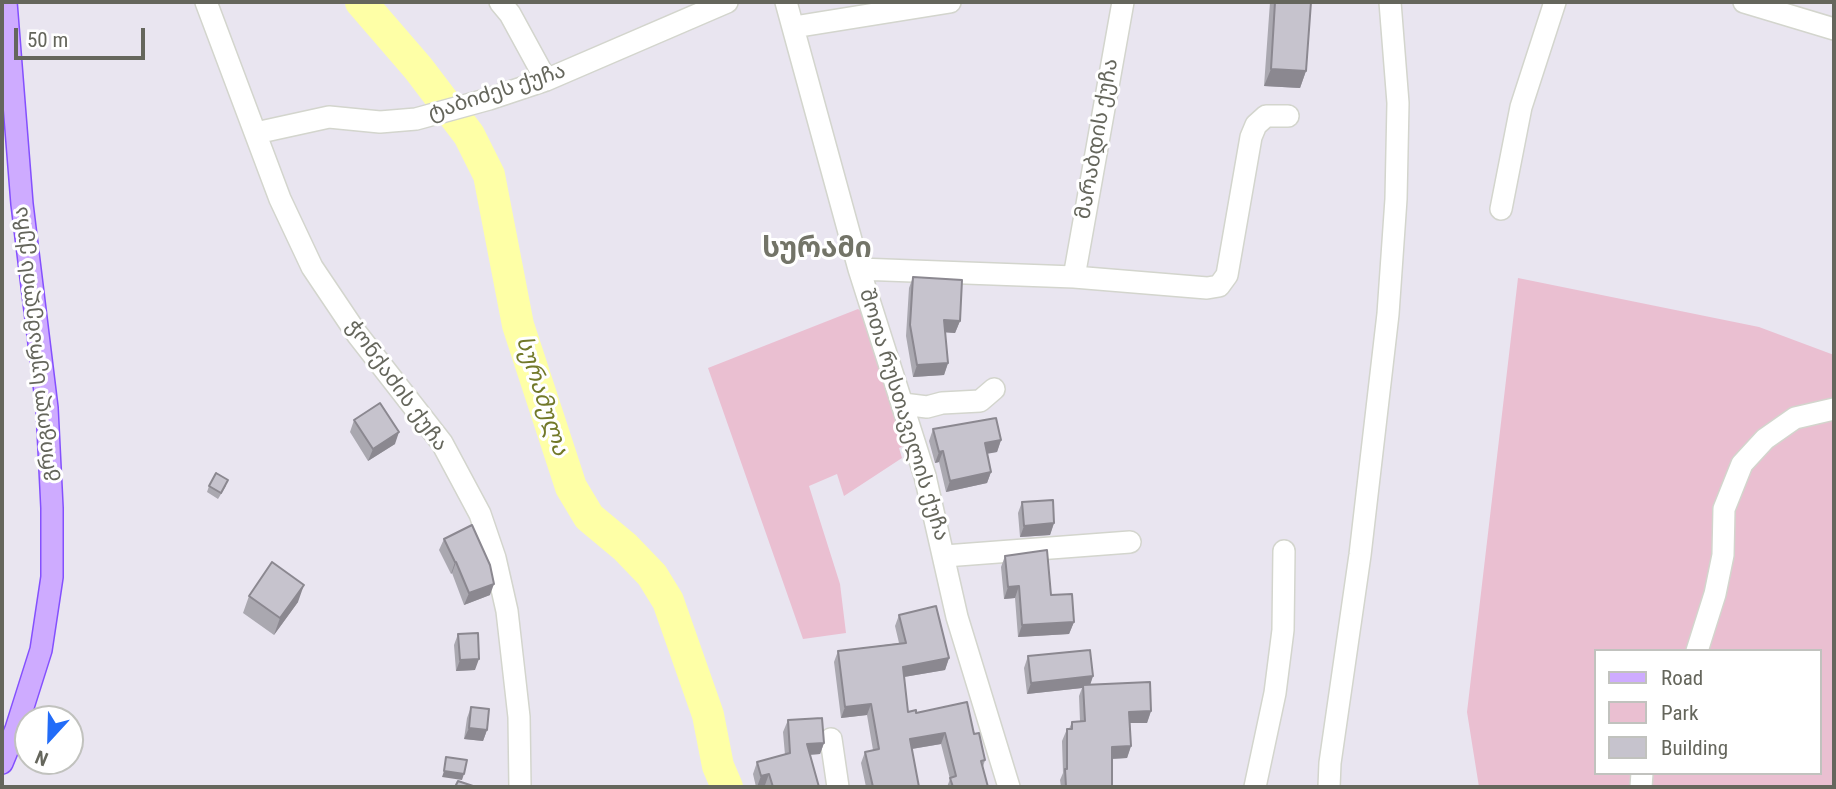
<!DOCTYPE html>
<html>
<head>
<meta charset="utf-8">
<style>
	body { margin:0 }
	#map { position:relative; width:1836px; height:789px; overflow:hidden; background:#e9e5f0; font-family:"Roboto Condensed",sans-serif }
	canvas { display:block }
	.frame { position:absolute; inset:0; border:4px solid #65665c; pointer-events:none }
	.legend { position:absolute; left:1594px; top:649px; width:228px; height:126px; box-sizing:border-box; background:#fff; border:2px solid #c1c2be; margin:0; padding:9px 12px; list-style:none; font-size:21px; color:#65665c }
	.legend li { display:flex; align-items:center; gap:14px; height:35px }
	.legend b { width:35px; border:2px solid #c1c2be }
	.north { position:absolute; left:14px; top:705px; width:70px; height:70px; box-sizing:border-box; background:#fff; border:2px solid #c1c2be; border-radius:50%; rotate:202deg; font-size:19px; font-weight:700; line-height:28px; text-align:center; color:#65665c }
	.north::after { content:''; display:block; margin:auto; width:24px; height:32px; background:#226cf8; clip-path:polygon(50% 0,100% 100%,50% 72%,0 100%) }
	.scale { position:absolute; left:14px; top:28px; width:131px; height:32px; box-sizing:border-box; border:4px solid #65665c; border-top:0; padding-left:9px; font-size:21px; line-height:24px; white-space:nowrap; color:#65665c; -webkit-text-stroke:5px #fff; paint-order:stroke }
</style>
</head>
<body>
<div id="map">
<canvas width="1836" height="789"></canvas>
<div class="frame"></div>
<ul class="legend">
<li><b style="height:9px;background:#ceabff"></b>Road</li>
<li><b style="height:19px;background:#eabfd1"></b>Park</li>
<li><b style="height:19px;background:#c6c3cd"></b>Building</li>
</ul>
<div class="north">N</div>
<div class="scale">50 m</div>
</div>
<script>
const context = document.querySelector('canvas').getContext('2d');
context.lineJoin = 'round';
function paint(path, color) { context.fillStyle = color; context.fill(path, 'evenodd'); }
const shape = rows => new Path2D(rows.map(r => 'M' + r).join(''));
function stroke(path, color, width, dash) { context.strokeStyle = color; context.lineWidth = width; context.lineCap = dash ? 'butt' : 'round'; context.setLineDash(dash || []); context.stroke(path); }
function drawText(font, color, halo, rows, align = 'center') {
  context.font = font + ' "Roboto Condensed","Noto Sans Georgian",sans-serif'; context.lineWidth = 6; context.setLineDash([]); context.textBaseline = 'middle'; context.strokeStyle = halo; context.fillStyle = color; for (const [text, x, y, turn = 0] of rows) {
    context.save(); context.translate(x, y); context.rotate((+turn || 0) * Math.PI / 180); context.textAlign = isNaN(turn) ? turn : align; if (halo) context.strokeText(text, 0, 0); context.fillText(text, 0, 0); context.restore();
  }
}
paint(shape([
	[1518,278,1759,327,1834,355,1834,787,1479,787,1467,712],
	[1596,651,1820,651,1820,773,1596,773],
	[858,309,873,320,915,442,899,448,902,458,844,496,837,474,809,486,840,584,846,633,803,639,708,368]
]), '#eabfd1');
stroke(shape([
	[361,2,418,68,469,135,489,175,518,325,571,487,589,517,625,547,652,575,668,601,708,715,718,766,727,787]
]), '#feffa6', 32);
const minor = shape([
	[206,2,280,199,312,267,357,334,442,443,480,514,495,558,507,611,519,717,520,787],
	[500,2,510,14,546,80],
	[786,2,859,269,925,476,957,617,1009,787],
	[1744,2,1834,29],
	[794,27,950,2],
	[256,133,329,117,380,122,416,119,489,99,546,80,727,2],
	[1501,209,1521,107,1555,2],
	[859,269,1074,277,1207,288,1219,286,1227,275,1251,137,1256,125,1266,116,1288,116],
	[1074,277,1123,2],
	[903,404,927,407,942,403,980,401,994,389],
	[945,556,1130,542],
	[1697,651,1715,594,1723,555,1724,509,1742,464,1765,439,1795,418,1834,409],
	[831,739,838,787],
	[1255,787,1275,693,1283,630,1284,551],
	[1329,787,1330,763,1360,555,1388,314,1396,199,1398,103,1390,2],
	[1641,787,1642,773]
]);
const major = shape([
	[2,763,16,729,41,650,52,577,52,508,47,408,22,204,6,2]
]);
stroke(minor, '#d3d5cd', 24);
stroke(major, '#8450fe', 24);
stroke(minor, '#fff', 21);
stroke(major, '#ceabff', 21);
paint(shape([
	[1270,2,1311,2,1306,71,1300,88,1264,86],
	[913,277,960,321,955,333,945,332,948,363,944,375,913,377,906,336,909,288],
	[354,420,395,444,368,461,350,432],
	[933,429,1001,440,997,452,987,453,991,472,987,483,946,492,939,462,935,463,929,441],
	[209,486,226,486,218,499,207,492],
	[1022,502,1054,523,1050,535,1020,537,1018,513],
	[444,539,490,595,464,605,452,573,451,574,439,550],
	[1005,556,1051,595,1074,622,1069,634,1018,637,1015,598,1004,599,1001,567],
	[249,596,298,602,274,635,243,613],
	[899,615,949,658,945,670,904,677,908,712,916,713,974,734,985,760,983,767,988,787,947,787,950,779,941,744,912,749,919,787,866,787,861,763,865,752,873,750,867,715,841,718,834,662,838,651,899,643,895,626],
	[458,634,475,670,456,671,454,645],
	[1028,656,1093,676,1090,685,1151,711,1147,723,1130,723,1131,746,1127,758,1112,759,1112,787,1061,787,1060,780,1063,773,1062,741,1067,729,1069,729,1072,722,1080,721,1079,696,1082,688,1027,694,1024,668],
	[471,707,487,730,483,741,464,739,467,718],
	[788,720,824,743,820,754,810,755,819,787,766,787,765,785,756,787,753,774,757,762,785,755,783,732]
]), '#aaa8b0');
paint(shape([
	[1271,69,1306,71,1300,88,1264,86],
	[944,320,960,321,955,333,940,332],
	[948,363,944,375,913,377,917,365],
	[399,432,395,444,368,461,373,449],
	[1001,440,997,452,981,455,985,443],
	[943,451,939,462,935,463,939,452],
	[991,472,987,483,946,492,950,481],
	[1054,523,1050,535,1020,537,1024,526],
	[455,562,456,562,452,573,451,574],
	[494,584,490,595,464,605,469,593],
	[304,585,298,602,274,635,280,618],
	[1019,586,1015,598,1004,599,1008,587],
	[1074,622,1069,634,1018,637,1022,625],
	[949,658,945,670,898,678,903,667],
	[479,659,475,670,456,671,460,660],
	[1093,676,1089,688,1083,685,1082,688,1027,694,1031,683],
	[871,704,867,715,841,718,845,707],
	[1151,711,1147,723,1125,723,1129,712],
	[469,728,487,730,483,741,464,739],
	[945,733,941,744,905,750,910,739],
	[824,743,820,754,803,755,807,744],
	[1131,746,1127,758,1108,759,1112,747],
	[444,771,464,774,462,780,442,777],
	[769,774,765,785,757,787,761,776]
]), '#8b8890');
const building = shape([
	[1275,2,1311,2,1306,71,1271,69,1275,2],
	[913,277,962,280,960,321,944,320,948,363,917,365,910,325,913,277],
	[380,403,399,432,373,449,354,420,380,403],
	[996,418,1001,440,985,443,991,472,950,481,943,451,939,452,933,429,996,418],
	[216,473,228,480,221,493,209,486,216,473],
	[1053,500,1054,523,1024,526,1022,502,1053,500],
	[472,525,490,565,494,584,469,593,456,562,455,562,444,539,472,525],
	[1047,550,1051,595,1072,594,1074,622,1022,625,1019,586,1008,587,1005,556,1047,550],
	[272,562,304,585,280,618,249,596,272,562],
	[936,606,949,658,903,667,908,712,916,710,916,713,967,702,974,734,979,733,985,760,981,761,988,787,953,787,950,778,956,776,945,733,910,739,919,787,873,787,865,752,879,749,871,704,845,707,838,651,906,643,899,615,936,606],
	[478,633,479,659,460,660,458,634,478,633],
	[1090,650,1093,676,1031,683,1028,656,1090,650],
	[1150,682,1151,711,1129,712,1131,746,1112,747,1112,787,1066,787,1065,769,1067,769,1067,729,1072,729,1072,722,1085,721,1083,685,1150,682],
	[471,707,489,709,487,730,469,728,471,707],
	[822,718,824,743,807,744,819,787,773,787,769,774,761,776,757,762,790,753,788,720,822,718],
	[446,757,467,760,464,774,444,771,446,757],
	[458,781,476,787,455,787,458,781]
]);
paint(building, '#c6c3cd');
stroke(building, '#8b8890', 2);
drawText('21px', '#65665c', '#fff', [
	["ტაბიძეს ქუჩა",497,93,-18],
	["მარაბდის ქუჩა",1098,139,-80],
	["გრიგოლ სურამელის ქუჩა",36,344,-96],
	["ჭონქაძის ქუჩა",396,386,54],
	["შოთა რუსთაველის ქუჩა",903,415,73]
]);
drawText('italic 23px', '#727929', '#fff', [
	["სურამულა",541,396,72]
]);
drawText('bold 28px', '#737468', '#fff', [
	["სურამი",817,250]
]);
</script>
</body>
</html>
